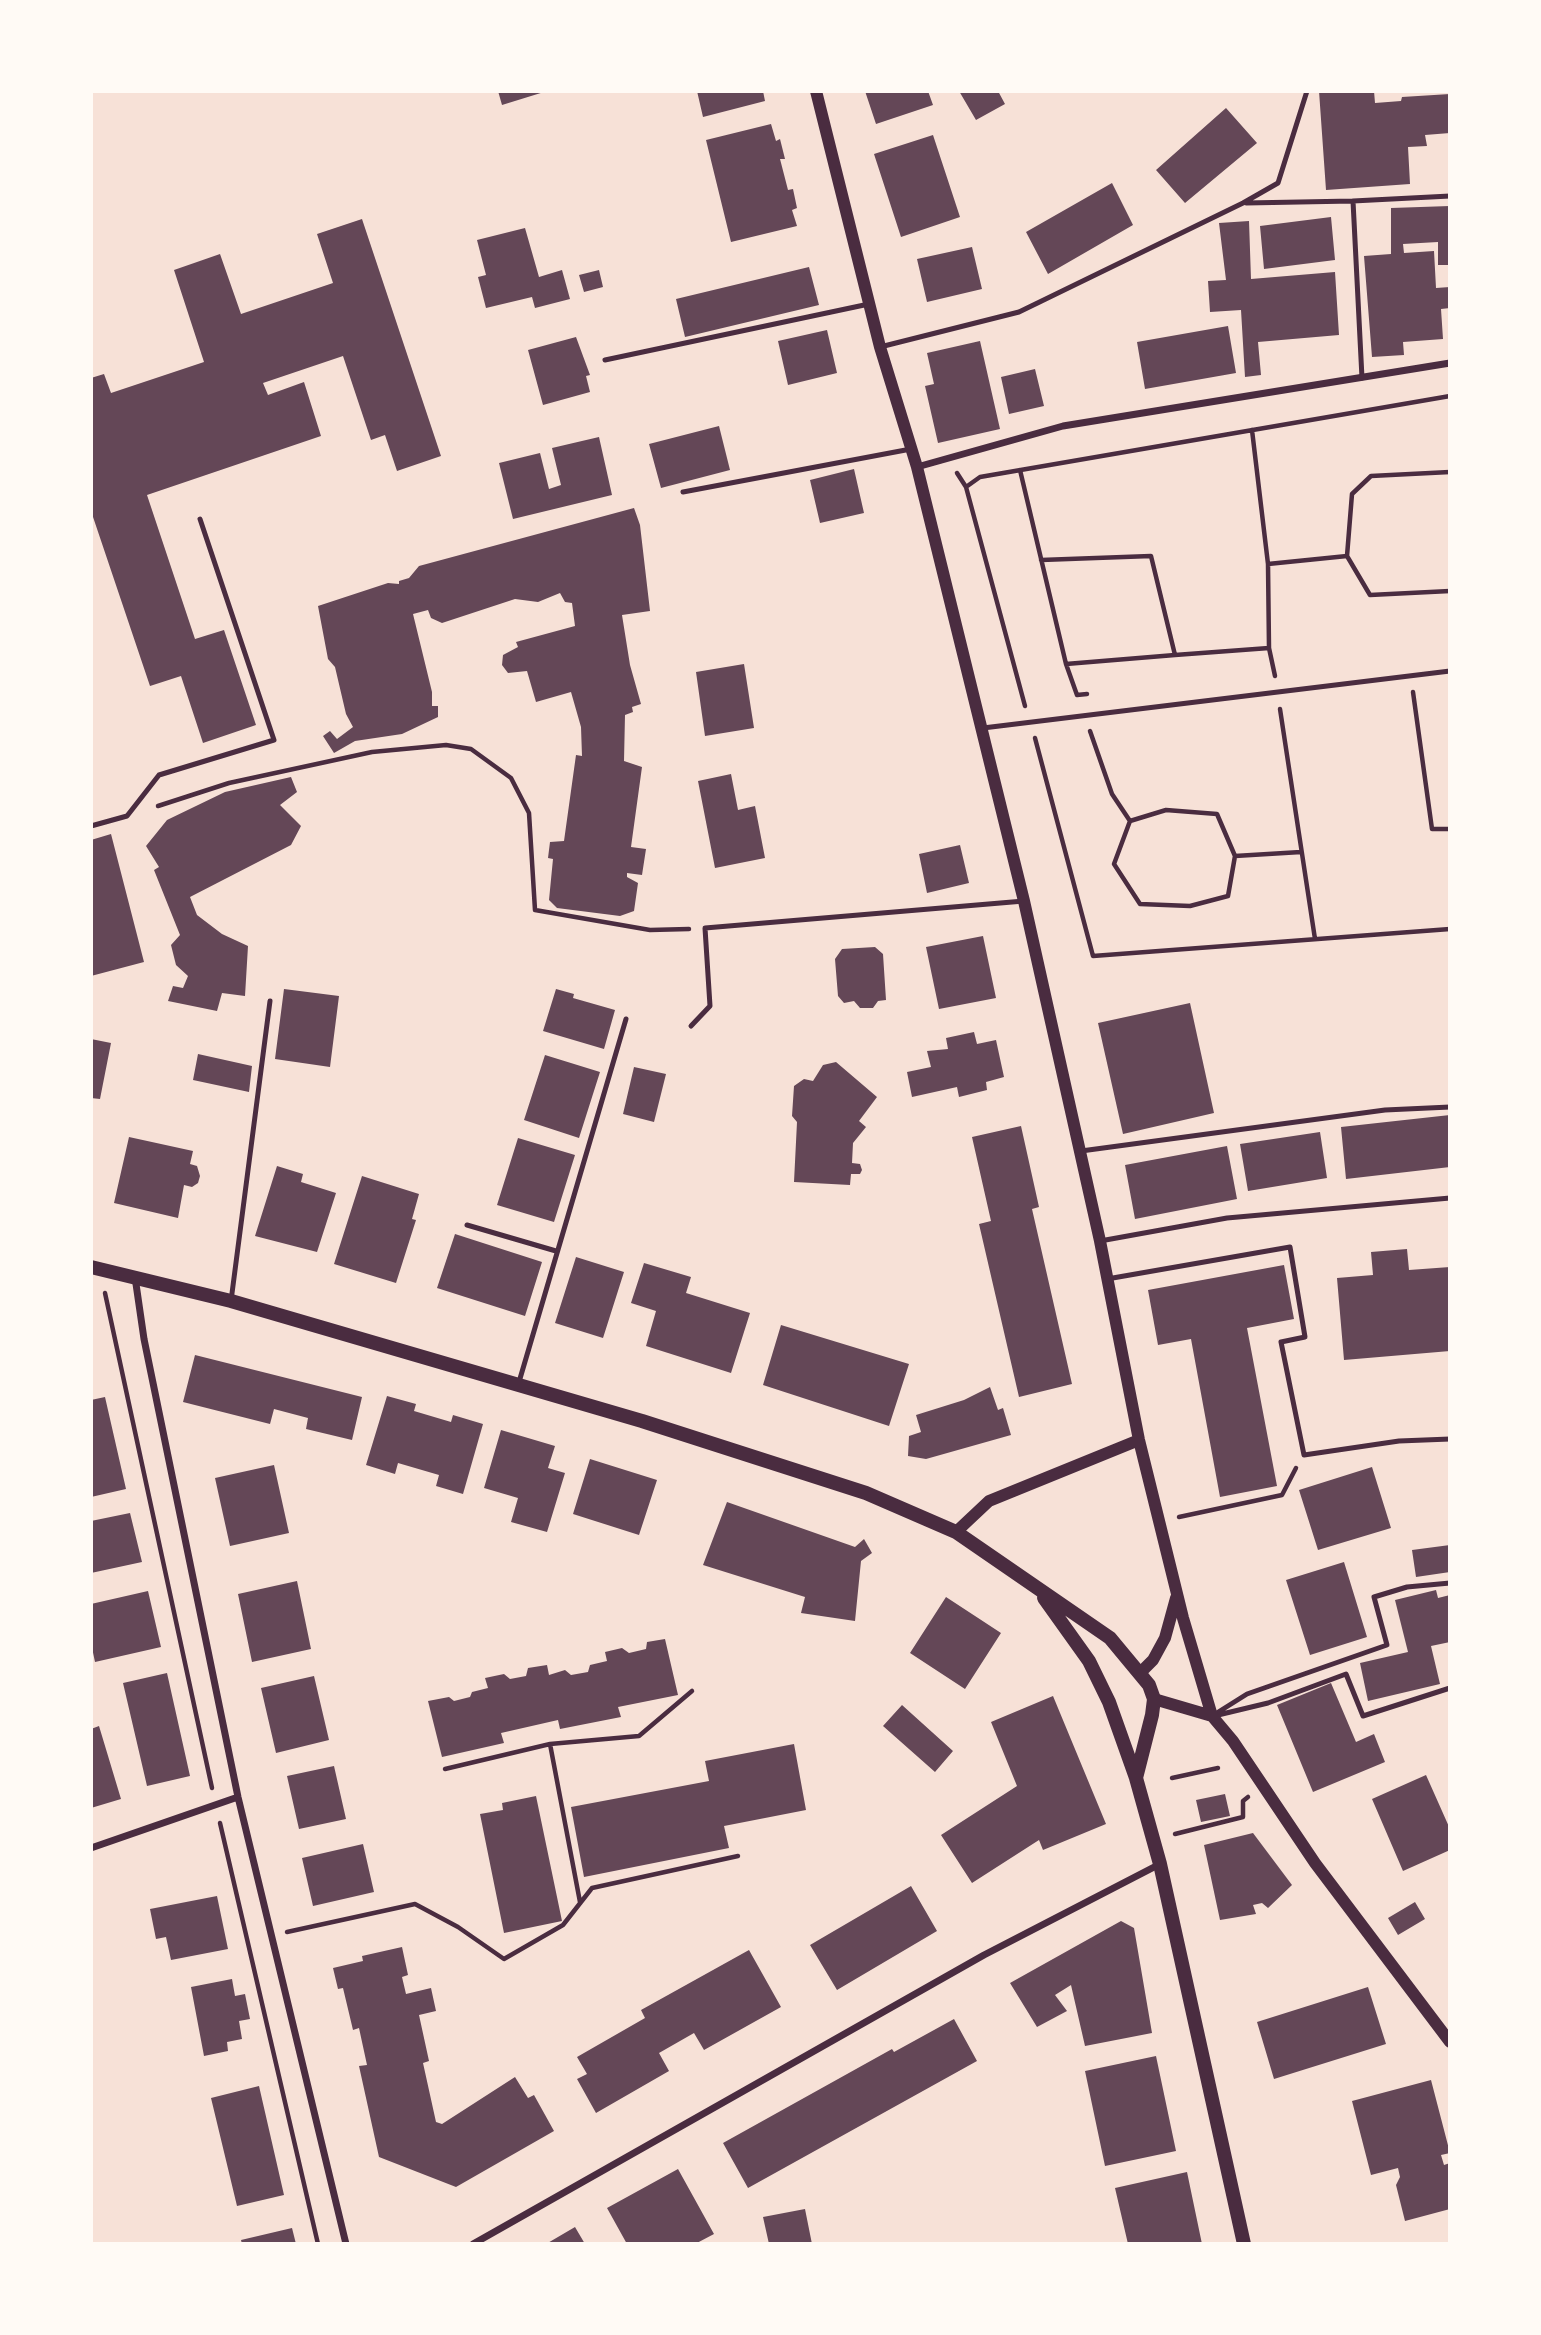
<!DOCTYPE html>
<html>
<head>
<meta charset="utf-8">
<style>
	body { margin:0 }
	#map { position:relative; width:1541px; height:2335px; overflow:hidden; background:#f7e1d7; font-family:Lato,sans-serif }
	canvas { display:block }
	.frame { position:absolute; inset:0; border:93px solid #fffaf5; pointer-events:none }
</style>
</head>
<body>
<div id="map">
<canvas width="1541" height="2335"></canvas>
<div class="frame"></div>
</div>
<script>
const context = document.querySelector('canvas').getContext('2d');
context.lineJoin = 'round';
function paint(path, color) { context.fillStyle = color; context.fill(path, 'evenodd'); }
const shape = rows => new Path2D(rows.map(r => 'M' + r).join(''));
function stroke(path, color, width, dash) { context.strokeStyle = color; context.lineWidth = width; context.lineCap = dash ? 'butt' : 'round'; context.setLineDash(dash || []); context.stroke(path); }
paint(shape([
	[498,91,544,91,544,92,502,105],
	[697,91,763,91,765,101,703,117],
	[865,91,928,91,933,105,876,124],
	[959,91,998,91,1005,104,976,120],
	[1319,91,1374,91,1375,103,1401,101,1402,97,1450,94,1450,133,1425,135,1427,146,1408,147,1410,184,1326,190],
	[1226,108,1257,143,1185,203,1156,170],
	[771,124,776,141,780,139,785,159,780,159,788,190,793,189,797,208,792,210,797,226,731,242,706,140],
	[933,135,960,217,901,237,874,154],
	[1112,183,1133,225,1048,274,1026,232],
	[1450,206,1450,265,1438,265,1438,242,1403,244,1404,253,1434,251,1436,288,1450,287,1450,308,1441,309,1443,339,1403,342,1404,355,1372,357,1364,256,1391,254,1391,208],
	[1331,217,1335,260,1264,269,1260,226],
	[362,219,441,456,397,471,385,435,371,440,343,356,263,383,268,395,304,382,321,436,147,495,195,639,224,630,256,725,203,743,181,676,150,686,91,511,91,378,104,374,111,393,204,362,174,270,220,254,241,314,333,283,317,234],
	[1249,221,1251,279,1335,272,1339,335,1258,342,1261,375,1245,377,1241,310,1210,312,1208,281,1226,280,1219,223],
	[525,228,539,277,562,270,570,299,535,308,532,297,486,308,478,277,486,275,477,240],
	[972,247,982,289,927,302,917,259],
	[809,267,819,305,685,337,676,299],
	[599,270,603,287,584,292,579,275],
	[1228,326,1236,373,1145,389,1137,342],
	[827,330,837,373,788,385,778,341],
	[576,337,590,375,586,376,590,392,543,405,528,350],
	[980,341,1000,429,938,443,925,386,934,384,927,353],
	[1035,369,1044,406,1009,414,1001,377],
	[719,426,730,470,661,488,649,444],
	[599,437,612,495,513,519,499,463,540,453,549,489,561,485,552,448],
	[854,469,864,513,820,523,810,480],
	[634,508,640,525,650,611,622,615,630,665,641,704,632,707,633,712,625,715,624,761,642,767,631,847,646,849,642,875,627,873,627,877,638,883,634,911,620,916,557,908,549,900,553,859,548,858,550,842,564,841,576,755,582,756,581,727,571,692,536,702,527,671,508,673,502,665,503,655,518,647,516,642,575,626,572,603,565,602,560,593,538,602,515,599,442,623,431,618,428,610,413,614,432,692,432,706,438,706,438,717,402,734,355,741,334,753,323,736,330,731,337,739,353,727,346,714,335,667,328,659,318,606,388,583,399,584,399,581,409,578,419,566],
	[744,664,754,728,705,736,696,672],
	[731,774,738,810,755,806,765,858,715,868,698,781],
	[291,777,297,792,280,805,301,826,291,845,190,897,197,915,222,934,248,946,245,996,222,993,217,1011,168,1001,173,986,183,988,188,976,176,965,171,945,180,935,154,870,159,867,146,846,167,820,225,792],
	[111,834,144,962,91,976,91,840],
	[960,845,969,883,927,893,919,854],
	[983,936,996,998,939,1009,926,947],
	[875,947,883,954,886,1000,878,1001,873,1008,860,1008,854,1001,844,1003,838,996,835,959,842,949],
	[284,989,339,996,330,1067,275,1059],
	[556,989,574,994,573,998,615,1010,604,1049,543,1031],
	[1190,1003,1214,1113,1123,1134,1098,1023],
	[974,1032,977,1044,996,1040,1004,1077,986,1082,987,1090,959,1097,957,1087,912,1097,907,1072,931,1067,927,1051,948,1049,946,1038],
	[91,1039,111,1043,100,1099,91,1098],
	[198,1054,252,1066,249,1092,193,1080],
	[545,1055,600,1072,579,1138,524,1120],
	[836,1062,877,1097,859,1121,866,1127,853,1143,852,1163,860,1164,862,1170,860,1174,851,1174,850,1185,794,1182,797,1122,792,1116,794,1086,804,1079,813,1081,823,1065],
	[634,1067,666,1074,654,1122,623,1114],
	[1450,1115,1450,1167,1346,1179,1341,1127],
	[1021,1126,1039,1207,1032,1209,1072,1384,1019,1397,979,1224,991,1221,972,1137],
	[1320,1132,1327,1178,1248,1191,1240,1144],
	[129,1137,193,1151,190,1164,197,1166,200,1176,198,1183,192,1187,184,1185,178,1218,114,1203],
	[518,1138,575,1155,554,1222,497,1205],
	[1227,1146,1237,1199,1135,1219,1125,1165],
	[277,1166,303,1174,301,1182,336,1193,317,1252,255,1236],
	[362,1176,419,1194,412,1219,416,1220,396,1283,334,1264],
	[455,1234,542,1262,525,1316,437,1288],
	[1407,1249,1409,1270,1450,1267,1450,1351,1344,1360,1337,1278,1373,1275,1371,1252],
	[576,1257,624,1272,603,1338,555,1323],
	[644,1263,691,1277,686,1293,750,1313,731,1373,646,1346,656,1311,631,1303],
	[1284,1265,1294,1319,1247,1328,1277,1486,1220,1497,1191,1339,1158,1345,1148,1290],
	[781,1325,909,1364,889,1426,763,1385],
	[195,1355,362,1397,352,1440,306,1429,308,1418,274,1409,270,1424,183,1402],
	[990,1387,998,1410,1003,1408,1011,1435,926,1459,908,1456,909,1436,921,1432,916,1415,964,1400],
	[387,1396,416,1404,414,1411,451,1422,453,1415,483,1424,463,1494,436,1486,439,1475,398,1463,395,1474,366,1465],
	[105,1397,126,1489,91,1497,91,1400],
	[501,1430,555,1446,548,1468,565,1473,547,1532,511,1522,518,1498,484,1488],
	[590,1459,657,1480,639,1535,573,1514],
	[274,1465,289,1533,230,1546,215,1478],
	[1372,1467,1391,1528,1318,1550,1299,1490],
	[727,1502,855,1547,864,1539,872,1553,861,1561,855,1621,801,1613,805,1597,703,1565],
	[130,1513,142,1562,91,1573,91,1521],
	[1450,1545,1450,1572,1416,1577,1412,1550],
	[1344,1562,1367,1637,1310,1655,1286,1580],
	[297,1581,311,1649,252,1662,238,1594],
	[1436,1590,1438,1598,1450,1595,1450,1642,1431,1646,1440,1684,1368,1701,1360,1663,1408,1652,1395,1600],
	[148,1591,161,1647,95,1662,91,1643,91,1604],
	[946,1597,1001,1633,965,1689,910,1653],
	[665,1639,678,1695,618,1707,621,1717,560,1729,558,1720,501,1733,504,1743,442,1757,428,1701,449,1697,454,1701,470,1697,472,1692,488,1688,485,1678,504,1674,510,1679,526,1676,528,1668,547,1665,549,1675,565,1670,571,1675,588,1672,590,1665,607,1661,605,1652,622,1648,629,1653,646,1649,647,1642],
	[167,1673,190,1776,147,1786,123,1683],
	[314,1676,329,1740,276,1753,261,1688],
	[1331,1683,1356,1742,1374,1734,1385,1762,1313,1792,1277,1705],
	[1053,1696,1106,1824,1043,1850,1039,1840,972,1883,941,1835,1017,1786,991,1722],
	[902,1705,953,1751,935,1772,883,1726],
	[99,1726,121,1799,91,1808,91,1729],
	[794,1744,806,1810,724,1826,729,1848,584,1877,571,1807,709,1781,705,1761],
	[334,1766,346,1819,299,1829,287,1776],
	[1426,1775,1450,1829,1450,1850,1403,1871,1372,1799],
	[1225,1794,1230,1816,1201,1822,1196,1800],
	[536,1796,562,1921,504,1933,480,1814,503,1810,502,1803],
	[1253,1833,1292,1885,1268,1908,1262,1903,1253,1905,1256,1914,1220,1920,1204,1845],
	[363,1844,374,1892,313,1906,302,1858],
	[911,1886,937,1931,837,1990,810,1945],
	[217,1896,228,1949,171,1960,166,1937,156,1939,150,1909],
	[1415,1902,1425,1919,1398,1935,1388,1918],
	[1121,1921,1134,1928,1152,2033,1085,2046,1071,1985,1055,1995,1067,2011,1037,2027,1010,1983],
	[402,1947,408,1975,402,1977,406,1994,431,1988,436,2011,419,2015,429,2061,423,2063,436,2122,442,2124,515,2077,528,2098,534,2095,554,2131,456,2187,379,2157,359,2066,367,2065,359,2028,353,2030,343,1988,338,1989,333,1968,363,1961,362,1956],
	[749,1950,781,2007,704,2050,694,2033,659,2053,669,2071,596,2113,577,2079,587,2074,577,2057,645,2018,641,2010],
	[232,1979,235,1996,245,1994,250,2019,239,2021,242,2039,227,2042,228,2051,204,2056,191,1987],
	[1368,1987,1386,2044,1274,2079,1257,2022],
	[954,2019,977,2061,748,2188,723,2143,892,2049,894,2052],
	[1156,2056,1176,2151,1105,2166,1085,2071],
	[1431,2080,1450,2153,1441,2155,1444,2165,1450,2163,1450,2209,1405,2221,1396,2185,1400,2177,1398,2168,1371,2175,1352,2101],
	[259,2086,284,2195,237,2206,211,2098],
	[678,2169,714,2234,695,2244,627,2244,607,2208],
	[1187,2172,1202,2244,1128,2244,1115,2188],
	[805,2209,812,2244,769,2244,763,2217],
	[575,2227,585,2244,546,2244],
	[292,2228,296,2244,242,2244,241,2240]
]), '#644757');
stroke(shape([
	[1252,430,1268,564,1269,648,1275,676],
	[1020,470,1066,664,1077,695,1087,694],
	[1450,472,1371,476,1352,494,1347,556,1370,595,1450,591],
	[957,473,966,487],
	[1041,560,1151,556,1175,655,1269,648],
	[1268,564,1347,556],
	[1066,664,1175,655],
	[1413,692,1432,829,1450,829],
	[1025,706,966,487,980,477,1450,396],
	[1280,709,1315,939],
	[1090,731,1112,794,1130,821],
	[1035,738,1093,956,1450,929],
	[158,806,229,783,372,752,446,745,471,749,511,778,529,813,535,910,650,930,689,929],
	[1235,856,1217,814,1166,810,1130,821,1114,864,1140,904,1190,906,1228,896,1235,856,1301,852],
	[105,1293,212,1788],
	[1179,1517,1282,1495,1296,1468],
	[445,1769,550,1744],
	[1172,1778,1218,1768],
	[220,1823,318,2244],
	[1175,1834,1243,1817,1243,1801,1248,1797],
	[580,1902,550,1744,639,1736,692,1691],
	[287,1932,415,1904,458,1927,504,1959,563,1925,592,1888,738,1856]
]), '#4a2c40', 4.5);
stroke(shape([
	[1246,203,1353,201],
	[880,347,1019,312,1243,203,1278,183,1307,91],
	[605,360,869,304],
	[1362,378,1353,201,1450,196],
	[683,492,911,449],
	[983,728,1450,671],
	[91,826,127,816,159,775,274,740,200,519],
	[691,1026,710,1006,705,928,1024,901],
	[1081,1151,1385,1110,1450,1107],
	[467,1225,556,1251],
	[1100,1241,1227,1218,1450,1198],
	[1107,1279,1290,1247,1305,1337,1281,1342,1304,1455,1399,1441,1450,1439],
	[231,1301,270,1001],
	[519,1382,626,1019],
	[1218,1715,1268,1703,1346,1674,1363,1716,1450,1688],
	[1212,1716,1247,1694,1387,1645,1374,1597,1407,1587,1450,1583]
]), '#4a2c40', 5);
stroke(shape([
	[917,467,1063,426,1450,363],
	[135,1277,144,1339,238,1797,346,2244],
	[91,1848,238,1797],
	[473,2244,984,1955,1160,1864]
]), '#4a2c40', 7);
stroke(shape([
	[816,91,880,347,917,467,1024,901,1100,1241,1139,1440,1183,1618,1212,1716],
	[956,1532,989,1501,1139,1440],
	[1140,1673,1153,1660,1165,1638,1176,1598],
	[1154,1699,1212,1716,1233,1741,1315,1863,1450,2042]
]), '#4a2c40', 12);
stroke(shape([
	[91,1267,231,1301,642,1421,866,1493,956,1532,1110,1638,1149,1685,1154,1699,1152,1715,1136,1778],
	[1044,1598,1089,1661,1109,1702,1136,1778,1160,1864,1244,2244]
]), '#4a2c40', 14);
</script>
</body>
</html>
